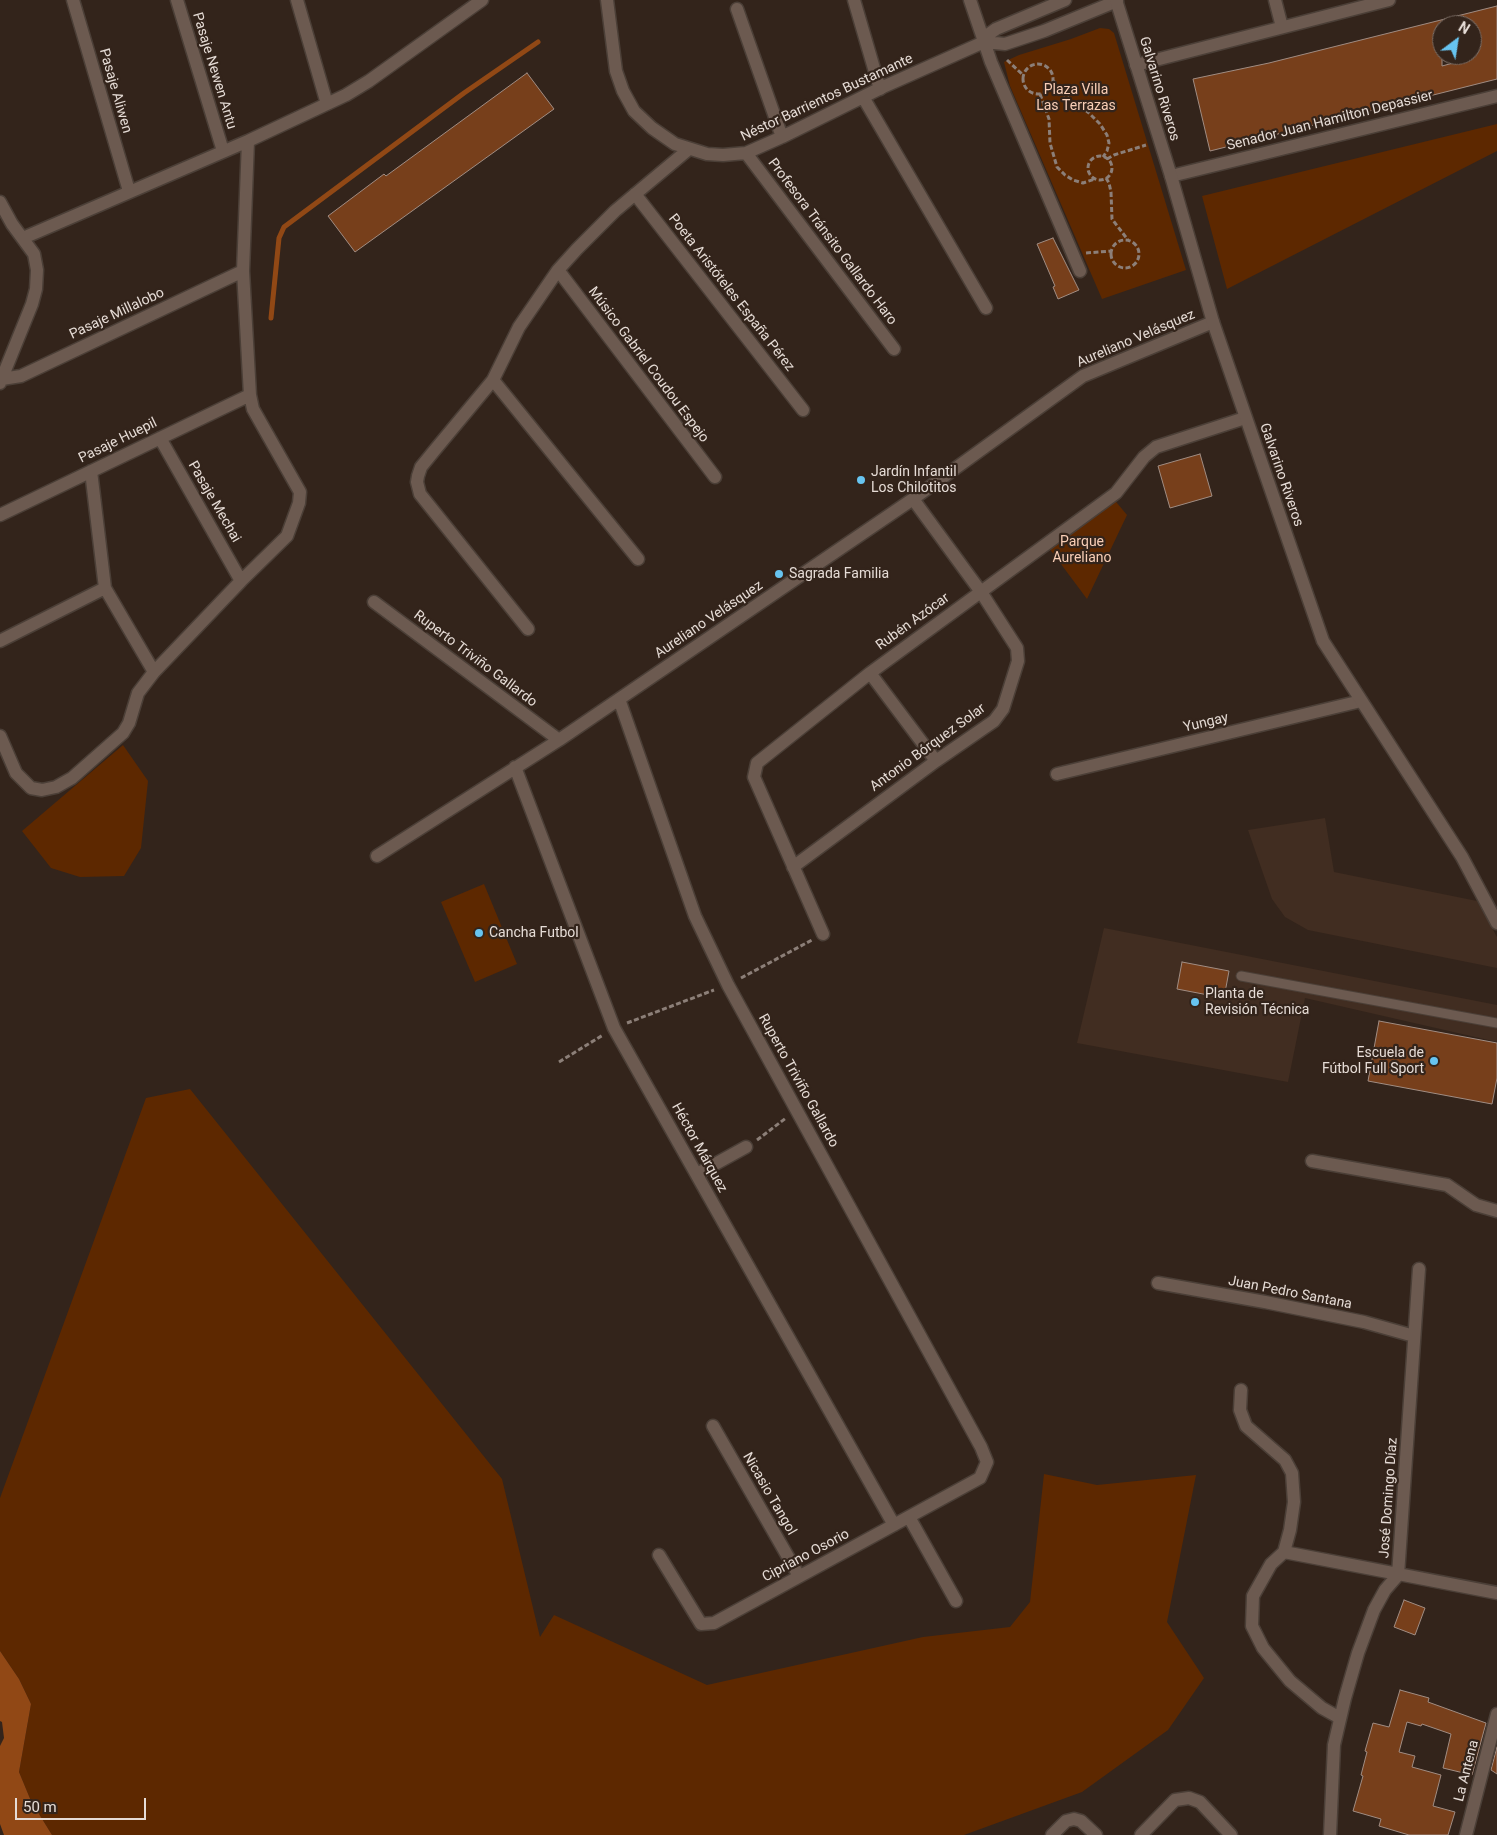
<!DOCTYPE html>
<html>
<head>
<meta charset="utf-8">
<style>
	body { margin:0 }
	#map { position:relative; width:1497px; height:1835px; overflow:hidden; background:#33241b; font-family:Roboto,sans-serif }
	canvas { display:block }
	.north { position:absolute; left:1432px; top:15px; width:50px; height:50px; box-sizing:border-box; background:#33241b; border:1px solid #7b6e66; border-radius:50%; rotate:31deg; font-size:14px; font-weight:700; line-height:20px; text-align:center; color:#e6dcd6 }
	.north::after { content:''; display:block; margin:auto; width:18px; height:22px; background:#67c4f0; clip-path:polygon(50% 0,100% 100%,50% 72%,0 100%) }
	.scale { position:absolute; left:15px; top:1798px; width:131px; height:22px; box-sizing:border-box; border:2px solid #e6dcd6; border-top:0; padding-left:6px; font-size:15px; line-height:18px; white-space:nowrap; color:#e6dcd6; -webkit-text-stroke:4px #33241b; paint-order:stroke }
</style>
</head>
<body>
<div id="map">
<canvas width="1497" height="1835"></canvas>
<div class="north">N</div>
<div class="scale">50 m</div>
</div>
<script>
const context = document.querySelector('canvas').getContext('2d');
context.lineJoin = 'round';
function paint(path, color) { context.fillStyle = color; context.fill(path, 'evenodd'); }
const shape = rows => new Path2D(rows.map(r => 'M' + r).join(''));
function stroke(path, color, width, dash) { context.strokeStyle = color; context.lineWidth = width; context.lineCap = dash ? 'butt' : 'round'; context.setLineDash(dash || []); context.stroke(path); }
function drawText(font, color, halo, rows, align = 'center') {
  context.font = font + ' Roboto,sans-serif'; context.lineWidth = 4.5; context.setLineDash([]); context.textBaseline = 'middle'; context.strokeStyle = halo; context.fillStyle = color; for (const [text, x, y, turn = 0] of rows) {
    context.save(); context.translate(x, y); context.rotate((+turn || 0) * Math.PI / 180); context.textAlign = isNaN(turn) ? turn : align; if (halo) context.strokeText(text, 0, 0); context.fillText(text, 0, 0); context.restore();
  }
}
paint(shape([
	[1325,818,1334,872,1477,901,1497,937,1497,968,1308,930,1285,917,1272,899,1248,830],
	[1104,928,1497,1005,1497,1042,1305,998,1288,1082,1077,1043]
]), '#412d21');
paint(shape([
	[1100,28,1109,29,1114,33,1186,270,1102,299,1010,86,1004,62,1019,55,1071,39],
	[1497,124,1497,151,1227,289,1202,196],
	[1112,497,1127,515,1087,599,1046,544],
	[123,745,148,781,141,848,124,876,80,877,51,868,22,831],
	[484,884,517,964,475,982,441,902],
	[190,1089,502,1479,540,1637,554,1615,707,1685,923,1637,1010,1627,1030,1602,1044,1474,1097,1485,1196,1475,1167,1622,1204,1678,1168,1730,1082,1792,964,1835,52,1835,31,1801,19,1772,31,1704,19,1679,0,1651,0,1498,146,1098]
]), '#5d2800');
paint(shape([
	[0,1651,19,1679,31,1704,19,1772,31,1801,52,1835,4,1835,0,1824,0,1746,4,1738,2,1722,0,1721]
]), '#914815');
stroke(shape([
	[271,318,279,238,284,227,464,93,538,42]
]), '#914815', 5);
const building = shape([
	[1497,6,1497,79,1210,151,1193,79,1269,63,1497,6],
	[1442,25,1472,25,1472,58,1442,66,1442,25],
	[527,73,554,109,355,252,328,216,384,174,386,176,527,73],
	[1053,238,1079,290,1058,299,1053,287,1055,286,1037,244,1053,238],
	[1200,454,1212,496,1170,508,1158,466,1200,454],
	[1182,962,1229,971,1224,998,1177,989,1182,962],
	[1379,1021,1497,1043,1497,1078,1492,1104,1368,1081,1379,1021],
	[1404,1600,1425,1608,1415,1635,1394,1627,1404,1600],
	[1400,1690,1429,1698,1428,1702,1486,1723,1472,1775,1443,1768,1451,1734,1422,1724,1421,1726,1407,1722,1399,1752,1415,1756,1412,1767,1441,1775,1433,1806,1455,1812,1448,1835,1409,1835,1379,1826,1381,1819,1353,1811,1363,1776,1361,1775,1367,1752,1365,1751,1373,1723,1389,1727,1400,1690],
	[1497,1747,1497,1774,1491,1770,1497,1747]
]);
paint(building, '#773f1b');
stroke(building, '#a18d83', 1);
const service = shape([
	[1241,976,1497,1023]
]);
const minor = shape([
	[73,0,129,191],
	[177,0,223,151],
	[297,0,327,104],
	[607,0,616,71,623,91,634,111,652,128,675,144,707,154,723,155,746,153,782,137,883,87,984,42,989,34,996,29,1065,0],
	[854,0,880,89],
	[970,0,991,62,1080,271],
	[1275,0,1282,27],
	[737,9,782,137],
	[984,42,1005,44,1044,31,1117,1],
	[1136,65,1389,0],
	[863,97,986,308],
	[746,153,894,349],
	[1171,176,1497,96],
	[635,194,803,410],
	[0,202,12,224,34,254,37,270,36,289,32,304,0,383],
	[23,238,248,141,346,95,369,81,482,0],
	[558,270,715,477],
	[2,379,21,376,243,271],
	[493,380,638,559],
	[160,438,241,581],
	[91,471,105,588,154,672],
	[0,515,250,395],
	[374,602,559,740],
	[528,629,420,494,417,482,418,476,421,467,434,451,493,380,519,327,558,270,577,249,615,211,689,149],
	[0,641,105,588],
	[870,673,936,761],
	[619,699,695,916,728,985,981,1447,987,1462,980,1478,714,1623,701,1624,659,1555],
	[0,736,16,773,31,788,42,790,56,787,72,778,123,733,129,723,138,693,154,672,241,581,287,536,299,503,300,492,253,409,250,395,243,271,248,141],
	[515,767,614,1028,894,1525],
	[1057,774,1361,701],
	[377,856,559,740,913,499,1083,376,1213,322],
	[793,867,936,761,994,721,1003,709,1018,661,1017,648,981,592,913,499],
	[823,934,754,777,757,763,870,673,1116,493,1144,457,1156,447,1245,418],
	[1312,1161,1447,1185,1476,1205,1497,1211],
	[697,1174,746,1147],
	[1158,1283,1265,1302,1364,1322,1414,1336],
	[1241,1390,1240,1410,1246,1426,1285,1460,1292,1473,1294,1502,1290,1530,1284,1552,1271,1564,1253,1596,1252,1626,1263,1648,1290,1681,1322,1708,1340,1718],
	[713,1426,799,1576],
	[909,1517,956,1601],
	[1284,1552,1497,1593],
	[1052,1835,1066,1821,1074,1819,1081,1821,1096,1835],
	[1141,1835,1175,1800,1189,1798,1200,1802,1231,1835],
	[1330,1835,1334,1745,1345,1698,1358,1653,1374,1610,1385,1590,1398,1575,1419,1269],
	[1466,1835,1497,1714]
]);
const tertiary = shape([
	[1116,0,1171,176,1213,322,1323,641,1462,857,1497,923]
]);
stroke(service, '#4b3f37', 11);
stroke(minor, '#4b3f37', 15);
stroke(tertiary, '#4b3f37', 15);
stroke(shape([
	[1007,60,1023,75],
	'1023 79a15 15 0 1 1 30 0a15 15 0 1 1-30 0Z',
	[1053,80,1063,94,1089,113,1100,124,1107,135,1109,143,1107,151,1103,157],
	[1040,94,1049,119,1050,143,1057,167,1065,175,1073,180,1083,183,1095,179],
	'1088 168a12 12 0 1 1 24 0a12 12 0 1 1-24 0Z',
	[1107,159,1114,155,1146,145],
	[1106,178,1109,183,1111,192,1112,219,1128,240],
	'1111 254a14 14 0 1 1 28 0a14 14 0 1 1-28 0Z',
	[1086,253,1111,251],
	[741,978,812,940],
	[627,1023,714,990],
	[559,1062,603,1035],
	[757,1140,786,1118]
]), '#8c7f78', 3, [5, 2.5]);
stroke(service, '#6c5a50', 9);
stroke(minor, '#6c5a50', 12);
stroke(tertiary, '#6c5a50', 12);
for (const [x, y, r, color] of [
	[861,480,5,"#67c4f0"],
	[779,574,5,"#67c4f0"],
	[479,933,5,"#67c4f0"],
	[1195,1002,5,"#67c4f0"],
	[1434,1061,5,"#67c4f0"]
]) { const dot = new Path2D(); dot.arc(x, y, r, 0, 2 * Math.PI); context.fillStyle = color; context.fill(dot); stroke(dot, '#33241b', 2); }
drawText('14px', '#e6dcd6', '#33241b', [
	["Pasaje Newen Antu",214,71,73],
	["Galvarino Riveros",1159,89,73],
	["Pasaje Aliwen",115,91,74],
	["Néstor Barrientos Bustamante",827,98,-25],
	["Senador Juan Hamilton Depassier",1330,121,-14],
	["Profesora Tránsito Gallardo Haro",832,242,53],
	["Poeta Aristóteles España Pérez",731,293,52],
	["Pasaje Millalobo",117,314,-25],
	["Aureliano Velásquez",1136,339,-23],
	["Músico Gabriel Coudou Espejo",648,365,53],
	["Pasaje Huepil",118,441,-26],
	["Galvarino Riveros",1281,475,71],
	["Pasaje Mechai",214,502,60],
	["Aureliano Velásquez",709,620,-34],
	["Rubén Azócar",913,622,-36],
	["Ruperto Triviño Gallardo",475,659,37],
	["Yungay",1206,723,-13],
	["Antonio Bórquez Solar",928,748,-36],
	["Ruperto Triviño Gallardo",798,1081,61],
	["Héctor Márquez",699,1148,61],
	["Juan Pedro Santana",1290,1293,11],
	["Nicasio Tangol",769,1494,60],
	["José Domingo Díaz",1389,1498,-86],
	["Cipriano Osorio",806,1556,-28],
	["La Antena",1467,1771,-76]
]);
drawText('14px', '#f9ceb6', '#33241b', [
	["Plaza Villa",1076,90],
	["Las Terrazas",1076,106],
	["Parque",1082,542],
	["Aureliano",1082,558]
]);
drawText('14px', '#e6dcd6', '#33241b', [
	["Jardín Infantil",871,472],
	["Los Chilotitos",871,488],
	["Sagrada Familia",789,574],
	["Cancha Futbol",489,933],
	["Planta de",1205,994],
	["Revisión Técnica",1205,1010],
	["Escuela de",1424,1053,"right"],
	["Fútbol Full Sport",1424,1069,"right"]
], 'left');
</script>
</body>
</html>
